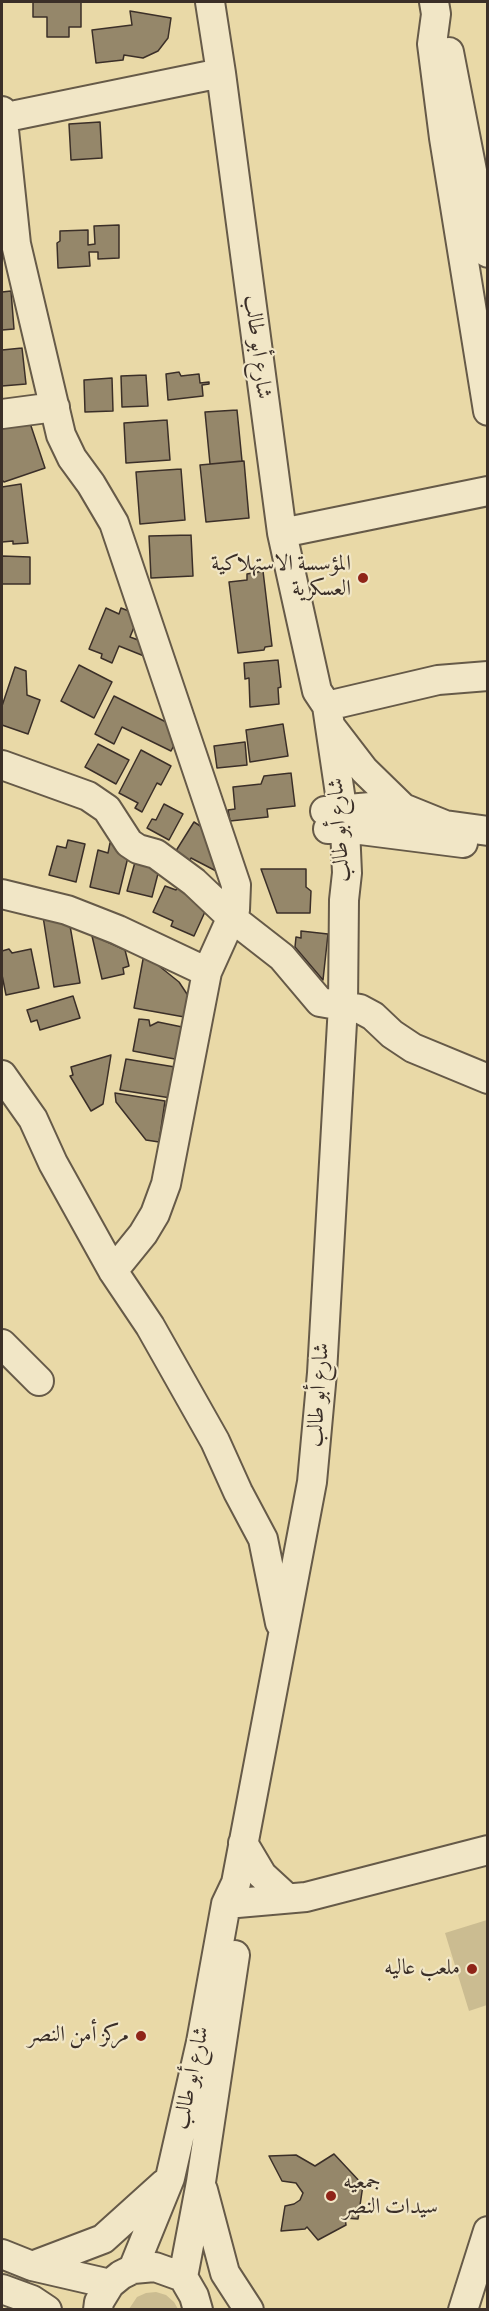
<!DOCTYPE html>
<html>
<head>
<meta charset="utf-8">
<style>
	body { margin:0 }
	#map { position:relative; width:489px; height:2311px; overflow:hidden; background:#e9d9a7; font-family:Alegreya,serif }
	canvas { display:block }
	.frame { position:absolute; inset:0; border:3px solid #3b2f28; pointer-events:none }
</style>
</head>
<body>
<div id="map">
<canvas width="489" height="2311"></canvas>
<div class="frame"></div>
</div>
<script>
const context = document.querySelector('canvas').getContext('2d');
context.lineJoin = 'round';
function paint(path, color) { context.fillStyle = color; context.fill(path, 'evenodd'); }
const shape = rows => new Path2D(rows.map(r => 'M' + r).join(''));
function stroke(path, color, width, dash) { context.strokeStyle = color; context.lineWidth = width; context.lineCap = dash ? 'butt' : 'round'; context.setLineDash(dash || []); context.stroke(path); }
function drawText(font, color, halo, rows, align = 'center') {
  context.font = font + ' Alegreya,Amiri,serif'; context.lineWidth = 4.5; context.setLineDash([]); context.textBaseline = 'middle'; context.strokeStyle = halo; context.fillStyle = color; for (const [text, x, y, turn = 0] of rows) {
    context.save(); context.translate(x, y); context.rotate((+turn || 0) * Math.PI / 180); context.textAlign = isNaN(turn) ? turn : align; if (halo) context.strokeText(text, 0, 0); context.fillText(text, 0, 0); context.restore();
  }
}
paint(shape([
	[487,1920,487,2005,469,2011,445,1933],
	[156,2292,166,2295,174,2302,178,2309,129,2309,137,2297,146,2293]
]), '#cbbc91');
const building = shape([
	[33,2,81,2,81,27,69,27,69,37,47,37,47,17,33,17,33,2],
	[130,11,171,18,168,38,158,51,143,58,124,55,123,60,96,63,92,30,132,25,130,11],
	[100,122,102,158,71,160,69,124,100,122],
	[119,225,119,258,98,259,98,252,89,252,90,266,58,268,57,243,60,241,60,231,88,230,88,245,95,244,94,226,119,225],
	[11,291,14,329,2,330,2,292,11,291],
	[22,348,26,384,2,386,2,350,22,348],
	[179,372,181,376,199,374,200,383,209,382,209,384,202,385,203,396,168,400,166,374,179,372],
	[146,375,148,406,122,407,121,376,146,375],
	[112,378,113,411,85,412,84,380,112,378],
	[237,410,242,461,210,464,205,412,237,410],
	[28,417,45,468,4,482,2,480,2,426,28,417],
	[167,420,170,460,126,463,124,423,167,420],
	[244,461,249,518,206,522,200,465,244,461],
	[181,469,185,520,140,524,136,472,181,469],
	[21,484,28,543,13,544,13,541,2,542,2,487,21,484],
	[191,535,193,576,151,578,149,536,191,535],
	[2,556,30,557,30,584,2,584,2,556],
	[263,571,272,646,265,647,264,650,238,653,229,582,247,580,247,574,263,571],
	[106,608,119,614,121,608,139,615,130,637,149,644,144,656,119,646,112,663,101,658,102,654,89,649,106,608],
	[278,660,281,687,278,688,279,704,250,707,249,678,245,679,244,663,278,660],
	[79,665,112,682,94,718,61,701,79,665],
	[15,667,26,671,27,695,40,700,28,734,2,725,2,706,15,667],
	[114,696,182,730,171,751,122,727,114,744,95,734,114,696],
	[283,724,288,756,250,762,246,730,283,724],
	[245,742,247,765,217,768,214,746,245,742],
	[98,744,129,760,116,784,85,767,98,744],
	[141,750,171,766,161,785,157,783,142,812,135,808,138,803,119,793,141,750],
	[291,773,295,806,267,809,268,817,230,821,228,810,235,809,233,787,261,784,264,776,291,773],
	[164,804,183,814,169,840,147,828,152,819,156,820,164,804],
	[194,822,217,837,218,872,191,858,185,869,174,854,194,822],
	[68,840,85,844,76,882,49,875,57,846,66,848,68,840],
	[110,843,119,845,129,853,119,894,90,887,98,850,108,853,110,843],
	[137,855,161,862,152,897,127,891,137,855],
	[261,869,306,869,306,887,311,891,310,913,277,913,261,869],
	[180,883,209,903,194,936,171,926,173,921,153,912,165,886,176,890,180,883],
	[42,910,69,920,80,983,54,987,42,910],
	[301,931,328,934,323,980,295,947,296,937,301,938,301,931],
	[97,935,103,940,125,950,129,966,123,968,124,974,102,979,92,936,97,935],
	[9,949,12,953,31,949,39,988,6,995,2,975,2,951,9,949],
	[144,954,179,982,193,1003,190,1018,134,1008,144,954],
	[73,996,80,1018,40,1030,37,1020,31,1022,27,1010,73,996],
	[139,1019,149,1020,150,1026,158,1022,187,1028,180,1060,133,1051,139,1019],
	[111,1055,103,1104,91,1111,70,1076,73,1075,71,1067,111,1055],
	[126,1059,181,1068,171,1098,120,1090,126,1059],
	[115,1093,165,1101,159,1142,146,1140,116,1102,115,1093],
	[334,2154,363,2185,358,2219,345,2218,346,2225,318,2240,307,2227,305,2229,281,2231,285,2206,294,2204,300,2200,303,2193,296,2183,282,2181,269,2156,296,2155,315,2166,334,2154]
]);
paint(building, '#95876a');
stroke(building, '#3b2f28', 1.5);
const minor = shape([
	[434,2,436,14,432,44,444,138,488,411],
	[449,52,488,253],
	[2,111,16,244,61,435,72,458,91,484,114,523,236,885,235,910,207,972,166,1184,155,1214,143,1234,113,1271],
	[2,118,221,73],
	[2,414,55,407],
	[282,533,488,491],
	[327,706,438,680,488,676],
	[331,727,364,770,403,808],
	[2,765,88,796,107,809,129,843,138,849,156,854,194,882,232,918,282,957,320,1002,360,1009,373,1016,392,1034,413,1048,488,1079],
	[325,811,371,807,403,808,445,825,488,831],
	[328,829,345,828,463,843],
	[2,894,67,910,118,930,207,972],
	[2,1075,33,1119,53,1163,113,1271,150,1326,215,1441,238,1492,263,1539,280,1623],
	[2,1344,39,1381],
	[243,1843,262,1875,287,1898],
	[226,1904,306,1897,488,1850],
	[203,2190,225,2273,249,2310],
	[2,2254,32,2266,110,2284],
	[32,2266,103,2239,164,2184],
	[133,2269,170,2178,201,2042,226,1904,236,1883,312,1482,322,1373,343,1005,344,900,347,873,345,828,327,706,317,691,282,533,221,73,210,2],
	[183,2277,201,2182,235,1955],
	[2,2289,32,2300,47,2310],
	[98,2310,99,2302,110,2284,121,2275,133,2269,155,2267,183,2277,194,2296,198,2310],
	[463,2310,488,2231]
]);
stroke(minor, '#665a48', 32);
stroke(minor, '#f1e6c6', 28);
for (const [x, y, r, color] of [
	[363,578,6,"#8f2418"],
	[472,1969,6,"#8f2418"],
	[141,2036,6,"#8f2418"],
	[331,2196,6,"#8f2418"]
]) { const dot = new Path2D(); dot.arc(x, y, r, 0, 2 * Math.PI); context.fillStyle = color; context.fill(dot); stroke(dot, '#f1e6c6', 2); }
drawText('22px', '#3b2f28', '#f1e6c6', [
	["شارع أبو طالب",257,347,83],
	["شارع أبو طالب",340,830,-94],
	["شارع أبو طالب",319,1395,-86],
	["شارع أبو طالب",192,2078,-78]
]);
drawText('22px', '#3b2f28', '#f1e6c6', [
	["المؤسسة الاستهلاكية",351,565],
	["العسكرية",351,590],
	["ملعب عاليه",460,1969],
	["مركز أمن النصر",129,2036],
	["جمعيه",343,2183,"left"],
	["سيدات النصر",343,2208,"left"]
], 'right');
</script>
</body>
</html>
